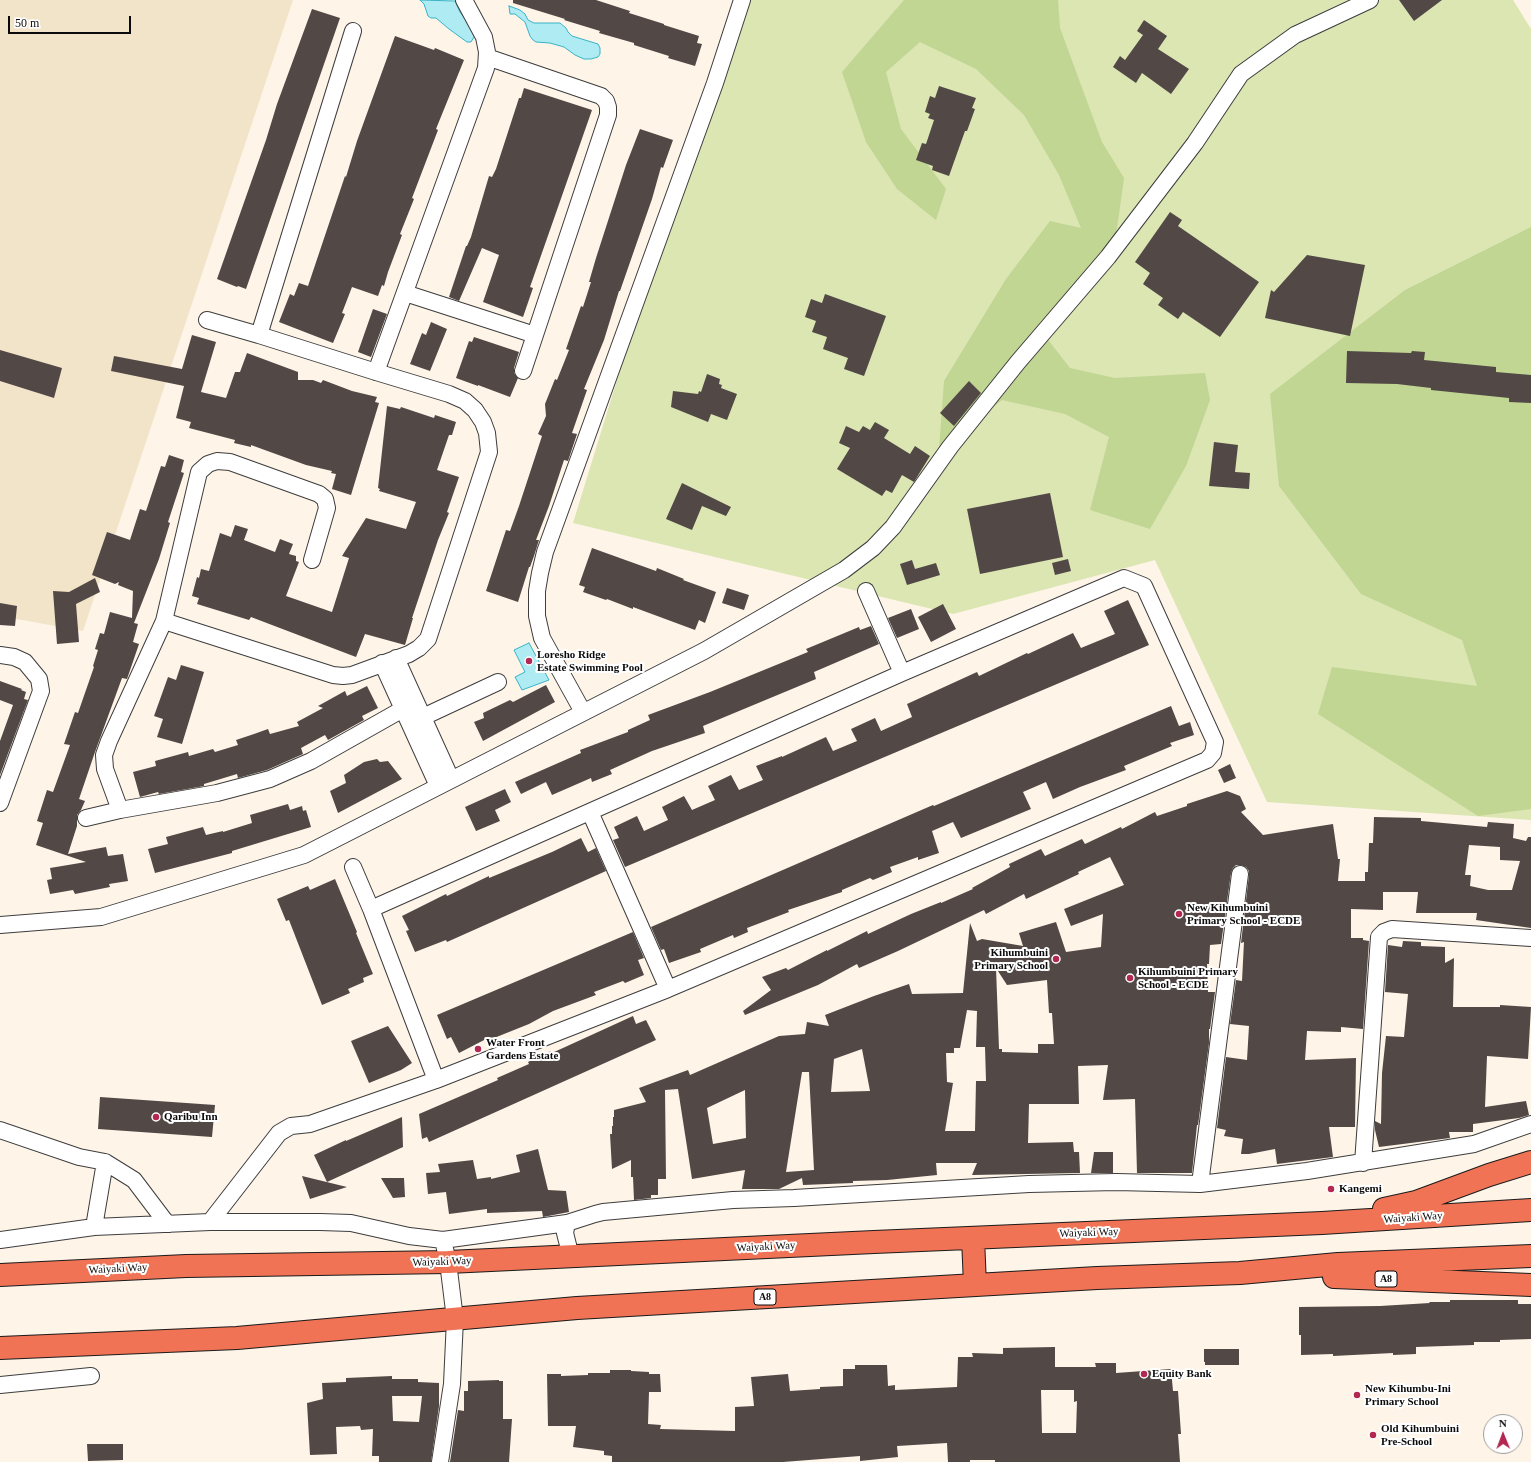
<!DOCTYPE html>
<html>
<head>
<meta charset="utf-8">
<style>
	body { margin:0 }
	#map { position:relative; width:1531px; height:1462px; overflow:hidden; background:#fef4e7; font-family:Georgia,serif }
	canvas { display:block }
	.north { position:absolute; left:1483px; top:1414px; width:40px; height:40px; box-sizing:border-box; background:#fff; border:1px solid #9d9d9d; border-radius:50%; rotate:359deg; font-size:11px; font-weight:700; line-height:16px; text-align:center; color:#0a0a0a }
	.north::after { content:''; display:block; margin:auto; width:14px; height:18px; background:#b32853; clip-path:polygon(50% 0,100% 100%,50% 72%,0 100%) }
	.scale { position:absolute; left:8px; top:16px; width:123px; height:18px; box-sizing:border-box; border:2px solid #0a0a0a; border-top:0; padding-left:5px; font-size:12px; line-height:14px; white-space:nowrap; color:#0a0a0a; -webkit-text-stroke:3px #fff; paint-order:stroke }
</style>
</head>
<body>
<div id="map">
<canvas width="1531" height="1462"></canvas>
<div class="north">N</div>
<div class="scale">50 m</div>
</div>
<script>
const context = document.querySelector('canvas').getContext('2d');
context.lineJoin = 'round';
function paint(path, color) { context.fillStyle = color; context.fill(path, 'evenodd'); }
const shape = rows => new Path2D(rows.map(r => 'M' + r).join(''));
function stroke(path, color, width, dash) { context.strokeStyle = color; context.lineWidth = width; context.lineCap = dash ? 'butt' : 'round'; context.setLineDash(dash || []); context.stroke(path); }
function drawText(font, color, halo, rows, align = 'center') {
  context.font = font + ' Georgia,serif'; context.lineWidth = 4; context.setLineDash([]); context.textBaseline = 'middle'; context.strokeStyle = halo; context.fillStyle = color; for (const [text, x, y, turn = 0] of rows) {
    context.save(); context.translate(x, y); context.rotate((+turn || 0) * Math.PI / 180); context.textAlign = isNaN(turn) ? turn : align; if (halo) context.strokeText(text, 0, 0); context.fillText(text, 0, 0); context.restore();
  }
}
paint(shape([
	[0,0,293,0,83,631,0,616]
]), '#f2e4c9');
paint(shape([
	[734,0,1513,0,1531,29,1531,820,1267,802,1155,560,953,614,573,523]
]), '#dbe6b3');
paint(shape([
	[904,0,1058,0,1060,28,1102,142,1124,178,1113,257,1045,336,1070,368,1115,378,1205,373,1210,400,1186,466,1150,529,1090,510,1109,437,1065,414,1002,400,939,450,944,381,1006,279,1050,221,1081,228,1059,175,1024,115,976,69,920,42,886,72,901,129,946,189,936,220,897,189,866,142,842,72],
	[1531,227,1531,809,1478,816,1318,714,1332,667,1477,686,1462,640,1361,594,1279,486,1270,394,1405,290]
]), '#c2d693');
const water = shape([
	[420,0,455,1,460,12,477,35,474,37,471,42,467,42,449,29,436,18,431,18,428,16,424,4,420,0],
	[509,6,520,10,525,14,528,20,534,23,560,23,566,28,568,32,572,36,598,44,600,48,600,54,598,57,591,59,584,59,575,55,564,47,550,43,536,42,533,40,530,36,525,22,515,14,510,14,509,6],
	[529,643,549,680,522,690,515,677,525,672,514,650,529,643]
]);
paint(water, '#aeebf3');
stroke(water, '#38b3c7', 1);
paint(shape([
	[513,0,596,0,630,11,629,13,664,24,664,25,699,36,697,43,702,44,695,66,668,58,669,56,634,45,634,43,599,33,600,31,564,20,565,19,513,3],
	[1399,0,1442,0,1414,21],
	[312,9,340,18,246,289,238,286,237,287,217,279,266,140,277,104],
	[1144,20,1167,36,1158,49,1189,69,1171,94,1142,73,1136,83,1113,67,1120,56,1125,60,1143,35,1137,31],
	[395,36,434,50,435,48,464,60,436,129,438,130,412,198,414,199,400,234,402,235,388,272,384,286,382,285,378,296,352,287,342,313,345,314,333,343,279,322,290,294,294,296,299,283,308,286,345,176,346,177,357,141],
	[939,86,976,98,972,108,975,109,967,131,965,131,949,176,932,170,933,166,916,160,922,143,926,144,934,120,928,118,930,114,925,112,930,96,935,98],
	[524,88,592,110,530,287,533,288,523,317,483,302,499,255,482,248,459,301,449,297,466,246,467,246,471,237,489,176,492,177,496,169,519,98,521,98],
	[640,129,673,140,663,168,661,167,652,199,620,291,619,291,604,340,584,389,587,390,572,433,577,434,568,461,564,460,549,506,536,540,539,540,534,556,530,567,529,567,518,602,486,591,506,530,510,531,519,506,542,436,538,434,546,416,545,404,555,379,557,380,569,350,566,349,581,306,583,307,591,282,589,282,596,258,626,165],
	[1170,212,1182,220,1178,226,1259,282,1220,337,1183,312,1178,319,1158,305,1163,298,1143,284,1150,273,1135,262],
	[1307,255,1365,265,1350,336,1265,318,1271,290,1274,292],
	[825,294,886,316,864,376,844,369,848,358,823,349,827,337,812,332,816,321,805,317,811,299,822,303],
	[373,309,387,314,371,357,358,352],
	[431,322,447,329,430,371,410,364,422,333,426,335],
	[192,335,216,342,201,392,226,398,235,372,240,372,247,353,298,372,298,380,313,380,321,383,323,380,352,391,377,397,375,402,379,403,351,495,332,489,336,474,331,473,332,471,306,465,251,445,251,447,234,443,235,440,189,428,191,422,176,418,184,386,111,371,114,356,182,369],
	[474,337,519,352,514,368,514,373,518,378,510,397,478,385,478,386,456,378,469,341,472,342],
	[0,350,62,368,54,398,0,381],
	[1347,351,1411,353,1412,351,1425,352,1424,360,1496,367,1496,372,1531,375,1531,403,1509,402,1509,398,1431,390,1431,388,1397,384,1346,383],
	[707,374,720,379,719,384,722,385,721,388,737,394,727,420,711,414,708,422,671,407,673,391,698,394,699,391,701,392],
	[969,381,981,393,954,426,940,413],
	[387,406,400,409,401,407,434,418,435,415,456,422,452,435,449,435,437,470,459,477,447,512,449,513,438,540,412,618,413,618,405,645,365,634,356,657,251,617,249,620,197,604,199,598,192,596,197,577,199,578,201,569,209,571,220,533,231,537,235,525,248,529,244,540,275,552,280,539,293,544,289,554,296,556,296,561,299,562,286,596,332,612,349,558,342,556,366,518,406,529,416,502,379,491,380,489,378,488],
	[875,422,889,430,884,438,910,454,915,446,930,456,914,482,902,475,892,493,886,490,882,496,837,469,850,448,839,443,846,426,859,432,863,426,870,430],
	[1214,442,1238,445,1235,472,1250,473,1249,489,1209,486],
	[169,455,184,460,181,472,184,473,168,522,170,523,159,559,134,623,138,624,133,642,139,644,127,679,122,678,95,752,79,799,85,801,81,810,77,815,77,826,68,854,106,847,108,856,123,854,128,881,109,884,110,887,75,894,73,890,50,894,47,880,52,879,50,868,86,862,36,845,43,823,37,821,47,790,53,792,70,745,64,744,75,712,78,713,94,667,93,666,98,650,95,649,100,633,104,634,110,612,132,618,133,591,118,585,119,582,115,584,92,575,107,532,130,540,140,509,146,511,161,466,165,467],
	[682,483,731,507,726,516,702,506,692,530,666,519],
	[1050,493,1063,557,980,574,967,509],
	[592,548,656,571,657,568,684,579,683,580,716,592,705,623,699,620,695,630,633,607,633,609,607,599,606,600,583,592,585,587,579,585],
	[1068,559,1071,571,1055,575,1052,563],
	[912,560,915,569,936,563,940,575,907,585,900,564],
	[95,578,100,592,76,604,79,642,57,644,53,591,69,592],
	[727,588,749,595,744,610,722,603],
	[1128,600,1149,645,625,867,613,840,619,838,614,827,637,816,644,831,668,820,662,807,684,796,692,810,715,800,708,786,731,775,739,790,763,780,756,766,782,756,782,757,826,737,833,751,857,741,851,729,875,718,881,731,912,717,907,704,977,672,979,676,1027,653,1028,654,1073,633,1081,648,1115,634,1104,611],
	[0,603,17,606,15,626,0,625],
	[943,604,956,629,931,642,918,617],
	[911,609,919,629,897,638,888,618],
	[871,626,879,644,814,672,816,679,703,726,705,733,652,751,610,770,612,774,592,782,591,778,552,795,546,782,521,794,515,782,581,753,580,750,628,732,628,730,650,720,648,715,710,692,808,652,806,649,859,627,860,630],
	[181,665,204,672,182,744,157,737,163,719,154,716,168,677,176,680],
	[0,681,22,689,21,690,26,692,24,699,28,700,0,775,0,741,13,705,0,700],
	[546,685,555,702,483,741,474,722,484,718,483,713,510,700,513,702],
	[367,686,378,708,362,716,364,720,328,740,325,735,301,748,303,754,267,770,238,778,237,774,204,784,204,786,159,794,158,792,140,797,133,772,156,766,155,761,188,752,189,756,213,749,215,752,238,745,236,740,254,734,268,729,270,734,299,726,297,722,323,708,318,706,345,691,347,696],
	[1171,706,1179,726,1190,722,1194,735,1170,743,1172,746,1124,766,1126,770,1080,787,1053,799,1046,782,1023,792,1031,809,1007,819,961,838,953,822,932,831,939,853,918,860,918,857,890,867,892,872,873,880,870,878,842,890,842,892,788,910,789,912,747,928,748,932,734,938,733,935,700,949,701,952,669,963,664,949,661,950,651,927,933,805,934,806],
	[377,759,380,762,388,761,402,779,338,813,330,791,346,783,344,775,364,762],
	[1230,764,1236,778,1224,783,1218,770],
	[505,789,511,802,495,810,500,821,476,831,465,807],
	[1227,791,1240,796,1246,809,1241,812,1263,835,1333,824,1338,859,1340,859,1338,881,1365,881,1365,872,1368,872,1369,843,1373,843,1374,817,1421,818,1421,821,1487,827,1488,822,1514,824,1513,838,1526,841,1528,837,1531,837,1531,928,1476,920,1477,913,1416,913,1418,892,1383,892,1383,910,1351,909,1351,938,1363,938,1363,940,1369,941,1363,1029,1341,1027,1341,1032,1307,1031,1305,1060,1356,1058,1355,1127,1329,1127,1333,1157,1277,1164,1275,1149,1249,1154,1241,1154,1243,1139,1224,1136,1226,1130,1217,1128,1226,1057,1247,1060,1249,1026,1230,1024,1236,980,1242,981,1244,942,1241,943,1249,875,1249,871,1246,867,1241,865,1236,865,1233,868,1231,873,1221,944,1210,945,1209,964,1207,964,1208,992,1215,992,1210,1029,1209,1029,1209,1043,1198,1125,1197,1125,1192,1173,1137,1173,1135,1099,1103,1100,1108,1065,1078,1066,1079,1104,1029,1104,1028,1143,1073,1142,1074,1152,1079,1152,1080,1173,972,1175,977,1163,936,1163,937,1175,887,1180,853,1181,853,1183,803,1185,802,1178,779,1189,742,1189,745,1170,692,1179,678,1089,665,1090,666,1179,658,1179,658,1195,651,1195,651,1198,634,1200,633,1177,631,1177,631,1160,612,1169,610,1134,612,1134,612,1126,613,1126,613,1117,614,1117,614,1110,646,1102,639,1088,688,1070,690,1075,779,1036,805,1034,807,1022,829,1026,825,1015,874,996,909,984,912,994,963,993,970,923,977,941,982,939,1023,946,1019,933,1056,922,1066,952,1101,947,1103,914,1071,926,1064,909,1124,885,1110,857,1078,872,1079,874,1026,899,1024,894,986,914,984,910,898,951,859,968,857,964,818,985,745,1015,743,1011,771,990,762,977,786,968,788,970,827,950,827,951,867,931,868,934,911,914,941,902,941,903,973,889,972,888,1010,867,1009,864,1041,849,1045,856,1082,839,1085,844,1121,827,1122,829,1155,812,1157,816,1187,806,1187,804],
	[1469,845,1500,847,1500,860,1520,861,1512,890,1488,890,1470,886,1471,875,1465,875],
	[996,968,1007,985,1047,980,1049,1013,1052,1013,1054,1044,1038,1044,1038,1053,1002,1052,1002,1049,999,1049],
	[967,1010,977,1011,976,1047,985,1047,986,1081,976,1081,975,1131,945,1131,953,1083,947,1082,946,1053,954,1053,954,1048,960,1048],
	[862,1049,870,1091,831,1092,834,1059],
	[802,1072,809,1072,814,1170,786,1172],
	[745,1090,746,1138,713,1144,707,1108],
	[288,804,290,810,302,806,303,811,306,810,311,827,232,851,232,853,155,873,148,849,168,844,166,837,203,827,206,835,223,831,223,832,252,823,250,815],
	[581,838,588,852,596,848,606,871,447,942,446,940,415,952,406,931,409,930,402,916,446,894,447,896,489,876,489,878,552,852],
	[335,879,357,932,356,933,373,974,363,978,364,982,348,989,350,993,322,1005,289,920,286,921,277,899,308,886,310,890],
	[633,932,644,958,638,960,644,975,625,983,623,981,594,992,596,995,553,1011,529,1024,489,1040,488,1038,459,1053,451,1037,447,1039,437,1015],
	[1403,941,1421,942,1421,946,1445,947,1445,963,1454,958,1453,1007,1500,1007,1500,1005,1531,1007,1528,1059,1487,1056,1485,1107,1526,1101,1529,1115,1519,1118,1473,1124,1473,1132,1449,1132,1450,1138,1379,1147,1375,1130,1375,1121,1381,1124,1382,1073,1386,1036,1404,1037,1408,994,1385,992,1388,945,1402,947],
	[633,1016,636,1024,646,1020,656,1040,429,1142,427,1137,422,1139,419,1114,498,1080,497,1078,529,1064,528,1062,551,1051,552,1053],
	[388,1026,412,1063,401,1070,369,1083,351,1041],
	[100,1097,215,1105,212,1137,98,1129],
	[402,1117,403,1147,327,1182,314,1155,346,1140,346,1141],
	[538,1149,548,1190,566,1191,569,1212,543,1217,542,1211,487,1213,487,1209,449,1214,446,1192,428,1194,426,1173,440,1172,438,1164,473,1160,477,1179,491,1177,491,1179,520,1172,516,1155],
	[1094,1152,1113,1152,1113,1173,1091,1173],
	[302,1176,347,1187,310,1199],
	[381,1178,404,1178,405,1197,393,1198],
	[1450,1300,1518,1300,1518,1304,1531,1304,1531,1339,1500,1340,1500,1342,1474,1342,1474,1345,1416,1347,1416,1354,1393,1355,1393,1353,1333,1356,1333,1354,1301,1355,1301,1335,1299,1335,1299,1307,1380,1306,1430,1303,1429,1302,1450,1302],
	[1055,1347,1055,1367,1096,1367,1095,1363,1116,1363,1116,1373,1171,1369,1173,1391,1178,1391,1181,1434,1178,1434,1180,1462,995,1462,995,1460,970,1460,970,1462,948,1462,947,1443,897,1446,898,1457,860,1461,860,1456,783,1462,612,1462,612,1456,604,1455,604,1451,573,1447,576,1426,548,1426,547,1374,561,1374,561,1376,588,1375,588,1373,610,1373,610,1370,631,1370,631,1371,649,1372,649,1374,660,1374,661,1392,649,1392,648,1424,661,1425,660,1429,735,1431,735,1407,754,1406,751,1377,788,1374,790,1391,820,1389,820,1387,843,1386,843,1369,855,1369,855,1365,887,1365,888,1386,895,1385,895,1390,957,1387,958,1357,973,1357,972,1353,1003,1354,1003,1348],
	[1041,1390,1074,1390,1074,1402,1077,1401,1076,1433,1042,1433],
	[1204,1349,1239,1349,1239,1365,1205,1365,1205,1362,1204,1362],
	[392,1376,392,1379,418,1379,418,1382,439,1383,439,1406,431,1462,379,1462,379,1456,372,1456,373,1429,361,1430,360,1426,336,1427,337,1454,310,1455,307,1403,323,1399,322,1383,346,1382,346,1378],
	[392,1396,422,1396,419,1422,393,1421],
	[499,1380,499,1381,503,1381,503,1419,512,1419,509,1462,450,1462,458,1410,464,1411,464,1391,468,1391,468,1381],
	[87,1444,123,1444,123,1460,88,1461]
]), '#524846');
const street = shape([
	[487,57,601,96,606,101,608,107,608,115,523,371],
	[405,293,535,335],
	[259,335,353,31],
	[376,372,486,68,487,52,484,37,464,0],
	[866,591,902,673],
	[164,621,333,675,343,676,352,675,409,654,419,648,428,639,489,452,487,433,483,422,475,410,465,401,449,394,376,372,259,335,207,320],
	[0,655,14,657,25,662,39,679,41,691,0,803],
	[396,658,451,779],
	[382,663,438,786],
	[583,712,542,638,537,616,537,591,540,573,545,552,715,83,742,0],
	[423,717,498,682],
	[120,810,105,769,104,755,109,741,164,621,199,472,208,464,217,461,230,462,319,494,325,499,327,508,312,560],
	[590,812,668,989],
	[86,818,120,810,217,793,270,779,311,761,403,709],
	[353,867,371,909,436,1080],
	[0,925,101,917,304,855,704,651,844,570,873,548,893,527,950,447,1018,362,1108,257,1195,143,1241,74,1295,35,1370,0],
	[0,1130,79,1157,105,1162,134,1180,165,1221,169,1224],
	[1363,1163,1379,937,1384,932,1392,929,1531,938],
	[1200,1184,1240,874],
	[210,1222,279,1133,291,1126,310,1124,436,1080,668,989,1207,760,1213,753,1215,742,1144,586,1124,578,902,673,371,909],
	[94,1227,105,1162],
	[0,1240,94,1227,210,1222,320,1222,351,1223,409,1236,443,1240,448,1262,455,1319,452,1384,440,1462],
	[443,1240,567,1223],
	[571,1257,565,1233,567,1223,595,1214,603,1212,733,1200,794,1198,1029,1184,1116,1182,1200,1184,1307,1171,1474,1144,1531,1124],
	[0,1385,91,1376]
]);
const highway = shape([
	[1384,1209,1416,1202,1489,1175,1531,1162],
	[973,1238,975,1285],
	[0,1275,186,1266,448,1262,874,1242,1322,1223,1531,1210],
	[1334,1277,1531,1285],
	[0,1348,237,1338,577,1308,1097,1278,1240,1273,1338,1264,1531,1256]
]);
stroke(street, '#3d3d3d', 18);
stroke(highway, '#1b1b1b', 24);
stroke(street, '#fff', 16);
stroke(highway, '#ef7354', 22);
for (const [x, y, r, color] of [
	[529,661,4,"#b32853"],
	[1179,914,4,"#b32853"],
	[1056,959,4,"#b32853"],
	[1130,978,4,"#b32853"],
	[478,1049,4,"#b32853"],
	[156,1117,4,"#b32853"],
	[1331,1189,4,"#b32853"],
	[1144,1374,4,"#b32853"],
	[1357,1395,4,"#b32853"],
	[1373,1435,4,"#b32853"]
]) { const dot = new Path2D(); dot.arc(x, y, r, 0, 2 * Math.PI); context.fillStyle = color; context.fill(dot); stroke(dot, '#fff', 1.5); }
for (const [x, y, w] of [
	[1386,1279,22],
	[765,1297,22]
]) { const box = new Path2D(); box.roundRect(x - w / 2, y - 8, w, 16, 3); context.fillStyle = '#fff'; context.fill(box); stroke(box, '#0a0a0a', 1); }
drawText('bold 10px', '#0a0a0a', null, [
	["A8",1386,1279],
	["A8",765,1297]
]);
drawText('bold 11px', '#0a0a0a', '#fff', [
	["Loresho Ridge",537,655],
	["Estate Swimming Pool",537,668],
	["New Kihumbuini",1187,908],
	["Primary School - ECDE",1187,921],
	["Kihumbuini",1048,953,"right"],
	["Primary School",1048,966,"right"],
	["Kihumbuini Primary",1138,972],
	["School - ECDE",1138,985],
	["Water Front",486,1043],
	["Gardens Estate",486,1056],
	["Qaribu Inn",164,1117],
	["Kangemi",1339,1189],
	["Equity Bank",1152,1374],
	["New Kihumbu-Ini",1365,1389],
	["Primary School",1365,1402],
	["Old Kihumbuini",1381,1429],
	["Pre-School",1381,1442]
], 'left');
drawText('11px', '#0a0a0a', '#fff', [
	["Waiyaki Way",1413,1218,-4],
	["Waiyaki Way",1089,1233,-2],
	["Waiyaki Way",766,1247,-3],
	["Waiyaki Way",442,1262,-2],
	["Waiyaki Way",118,1269,-3]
]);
</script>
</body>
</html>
